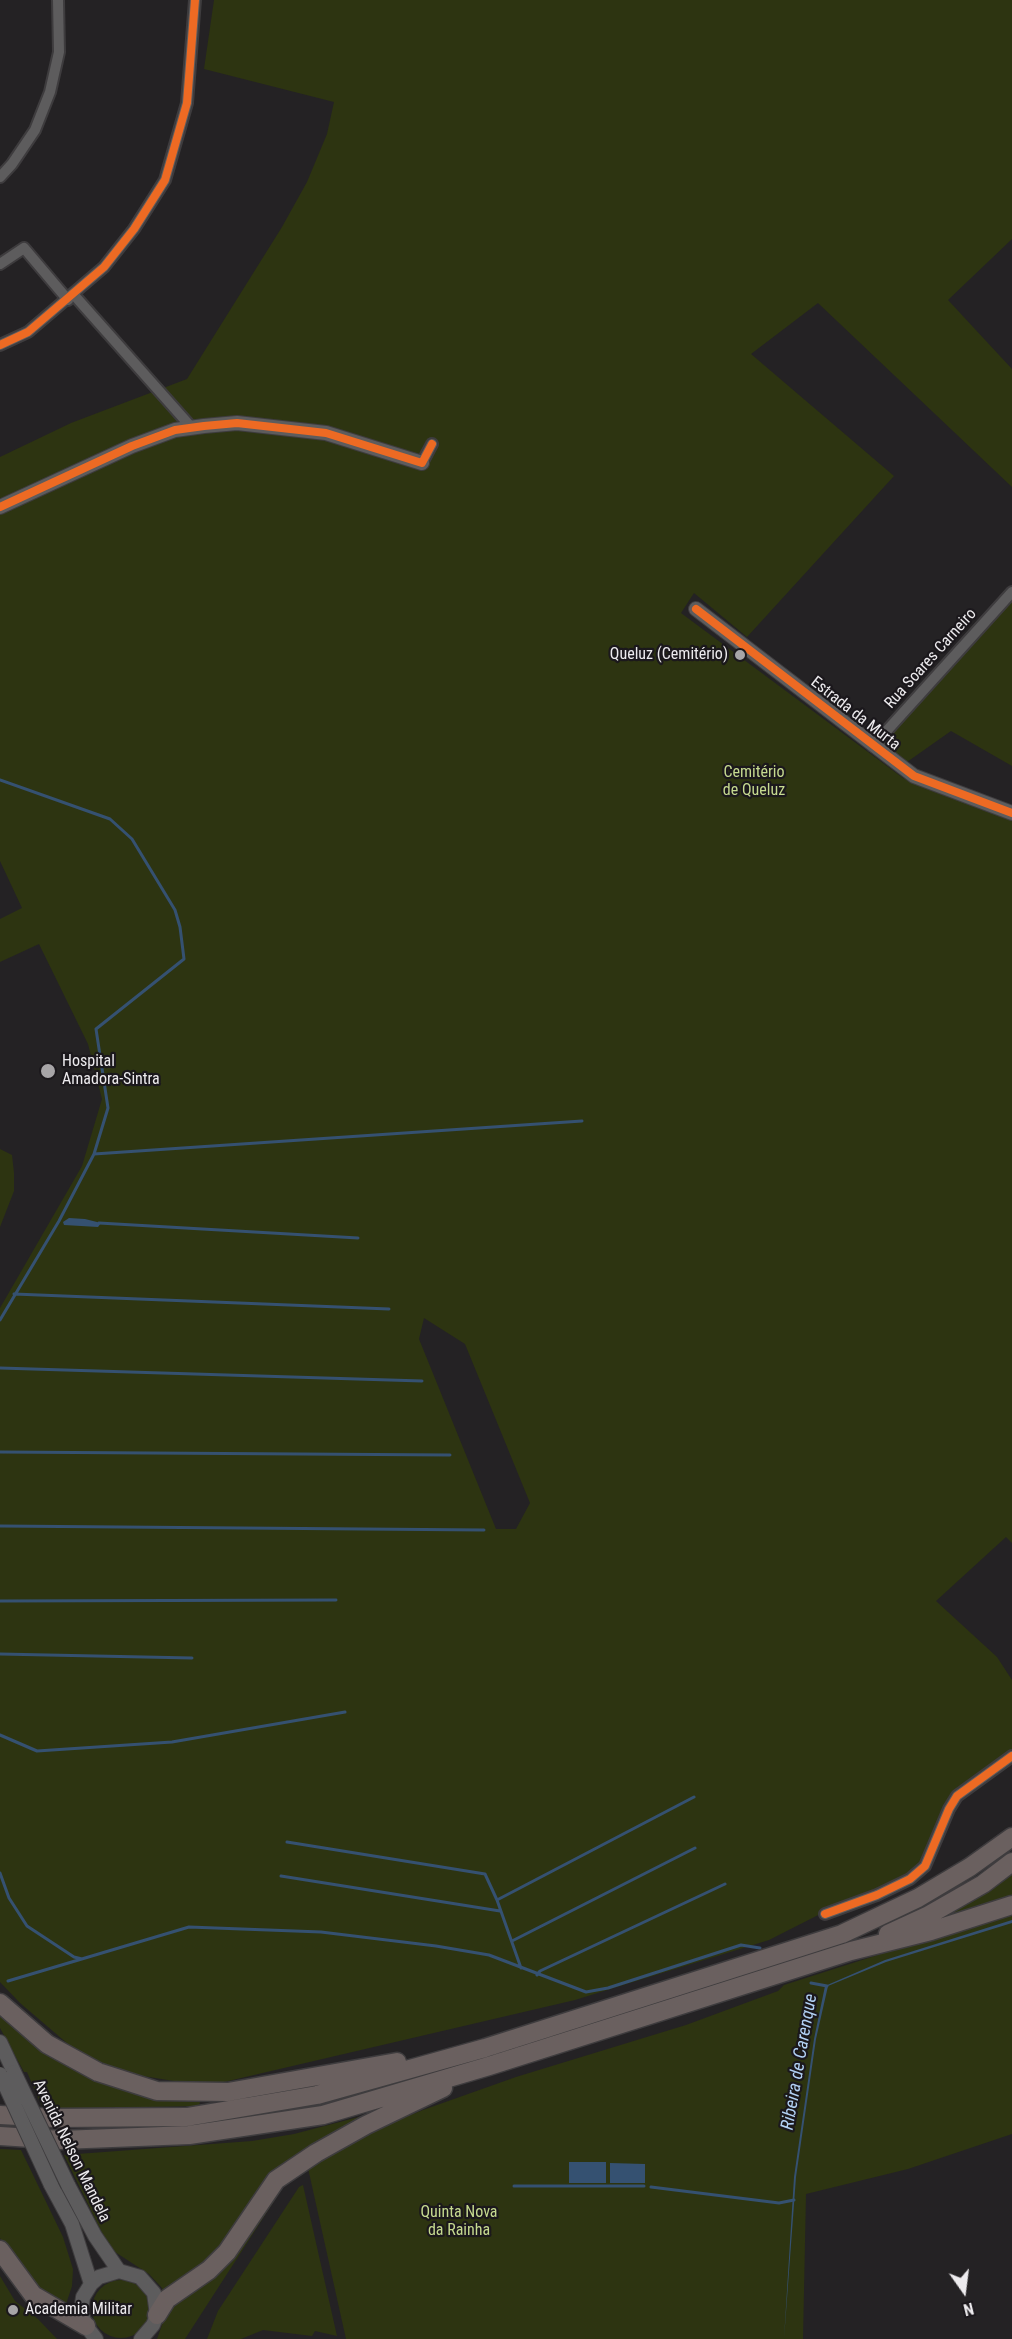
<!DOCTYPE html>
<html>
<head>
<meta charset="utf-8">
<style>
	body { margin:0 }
	#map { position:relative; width:1012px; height:2339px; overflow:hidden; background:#242224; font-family:"Roboto Condensed",sans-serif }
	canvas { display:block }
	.north { position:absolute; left:934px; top:2261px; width:60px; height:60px; -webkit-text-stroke:4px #1b181c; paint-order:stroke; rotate:166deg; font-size:16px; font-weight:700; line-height:24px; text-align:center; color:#edebee }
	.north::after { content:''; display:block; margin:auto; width:21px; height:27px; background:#edebee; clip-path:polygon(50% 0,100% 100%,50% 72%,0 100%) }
</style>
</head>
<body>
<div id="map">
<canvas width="1012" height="2339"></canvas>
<div class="north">N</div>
</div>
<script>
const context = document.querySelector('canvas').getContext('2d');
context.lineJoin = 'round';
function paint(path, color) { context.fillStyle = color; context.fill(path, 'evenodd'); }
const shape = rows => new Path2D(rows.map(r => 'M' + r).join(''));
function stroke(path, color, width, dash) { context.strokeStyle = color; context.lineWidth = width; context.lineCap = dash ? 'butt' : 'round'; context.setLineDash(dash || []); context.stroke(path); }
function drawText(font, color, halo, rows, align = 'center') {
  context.font = font + ' "Roboto Condensed",sans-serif'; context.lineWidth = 4.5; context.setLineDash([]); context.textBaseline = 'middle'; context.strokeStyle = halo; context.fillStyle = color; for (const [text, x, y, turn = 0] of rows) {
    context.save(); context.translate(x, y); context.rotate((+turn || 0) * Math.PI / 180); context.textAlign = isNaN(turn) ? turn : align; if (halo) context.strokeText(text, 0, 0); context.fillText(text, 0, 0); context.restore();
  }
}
paint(shape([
	[214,0,1012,0,1012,239,948,300,1012,369,1012,487,818,303,751,354,894,476,747,637,694,593,681,613,903,778,1012,819,1012,1543,1006,1537,936,1601,997,1657,1012,1680,1012,1758,957,1796,910,1879,834,1907,769,1940,575,2000,224,2082,180,2082,124,2073,75,2050,20,2003,0,1982,0,1308,82,1166,102,1099,88,1044,39,944,0,962,0,919,22,908,0,861,0,457,71,423,187,379,282,227,307,182,327,134,334,102,204,69],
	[424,1318,465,1344,530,1503,516,1529,496,1529,419,1339],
	[1012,600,1012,766,951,731,907,762,873,746,881,742],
	[0,1149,12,1155,14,1173,14,1191,0,1227],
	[1012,1869,1012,1899,933,1922],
	[1012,1912,1012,2134,908,2169,806,2194,803,2339,346,2339,308,2168,383,2126,423,2110,516,2077,686,2025,778,1991,784,1985],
	[0,2007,136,2092,200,2102,199,2106,43,2109,27,2072,24,2072,0,2028],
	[393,2108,318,2148,215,2257,163,2295,162,2288,149,2274,115,2252,106,2241,64,2155,252,2141,294,2134],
	[0,2149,21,2150,63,2237,73,2269,72,2286,65,2307,38,2291,0,2238],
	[289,2178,185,2339,157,2339,170,2302],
	[303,2185,337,2336,315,2331,312,2336,263,2330,241,2339,207,2339,218,2311,299,2187],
	[0,2276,15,2301,38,2319,57,2339,0,2339],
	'92 2309a29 29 0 1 1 58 0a29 29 0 1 1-58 0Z'
]), '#2d3411');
paint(shape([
	[69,1218,85,1219,101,1223,98,1227,64,1225,63,1222],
	[1012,1920,1012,1923,886,1962,828,1986,816,2039,796,2177,784,2339,794,2177,814,2039,825,1986,885,1960],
	[569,2162,606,2162,606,2183,569,2183],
	[610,2163,645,2164,645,2183,610,2183]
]), '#355171');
stroke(shape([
	[0,780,110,819,132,839,175,910,180,927,184,959,96,1029,108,1108,94,1154,59,1221,0,1320],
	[94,1154,582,1121],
	[99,1223,358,1238],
	[14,1294,389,1309],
	[0,1368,422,1381],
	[0,1452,450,1455],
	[0,1526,484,1530],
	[0,1601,336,1600],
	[0,1654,192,1658],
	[0,1735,37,1751,172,1742,345,1712],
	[287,1842,485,1874,497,1900],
	[0,1873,9,1898,27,1926,74,1957,82,1959],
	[281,1876,500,1911],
	[512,1941,695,1848],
	[521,1968,497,1900,694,1797],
	[537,1975,540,1971,725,1884],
	[8,1981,189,1927,321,1932,436,1946,489,1955,586,1992,608,1988,741,1945,760,1948],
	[811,1983,827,1986],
	[514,2186,644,2186],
	[651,2187,779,2203,794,2200]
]), '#355171', 3);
const street = shape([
	[0,177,12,164,35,130,50,92,59,52,58,0],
	[0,264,24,248,68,300],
	[74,295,192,428],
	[0,345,28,332,104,267,134,229,165,180,187,103,195,0],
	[422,463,432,444],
	[873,746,1012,592],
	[825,1914,877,1895,910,1879,925,1866,949,1809,957,1796,1012,1756]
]);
const secondary = shape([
	[0,507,132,446,175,430,204,426,237,423,326,433,422,463],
	[696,609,914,776,1012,813],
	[0,2042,14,2072],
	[51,2185,72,2224,91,2284],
	[68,2185,95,2236,119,2271],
	[96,2339,86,2326,81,2312,83,2297,91,2284,99,2277,119,2271,140,2277,154,2293,157,2315,153,2325,141,2339]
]);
const highway = shape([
	[888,1934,927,1916,983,1884,1012,1862],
	[0,2003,47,2044,98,2072,157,2091,228,2092,397,2062],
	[0,2115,53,2118,187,2117,317,2095,485,2048,842,1934,918,1898,970,1867,1012,1837],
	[0,2136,61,2140,189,2135,323,2115,489,2066,851,1951,931,1931,1012,1905],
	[0,2250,33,2295,86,2326],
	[157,2315,167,2299,209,2270,227,2252,276,2180,316,2153,366,2125,443,2088]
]);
stroke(street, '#3e3c3e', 14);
stroke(secondary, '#3e3c3e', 16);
stroke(highway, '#3e3c3e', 21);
stroke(street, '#5d5c5d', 10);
stroke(secondary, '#5d5c5d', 14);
stroke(highway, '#6a605f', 18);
const secondaryBridge = shape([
	[14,2072,68,2185],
	[0,2074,51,2185]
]);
stroke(secondaryBridge, '#3e3c3e', 16, []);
stroke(secondaryBridge, '#5d5c5d', 14);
stroke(shape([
	[0,345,28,332,104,267,134,229,165,180,187,103,195,0],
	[0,507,132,446,175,430,204,426,237,423,326,433,422,463,432,444],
	[696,609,914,776,1012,813],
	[825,1914,877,1895,910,1879,925,1866,949,1809,957,1796,1012,1756]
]), '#ed6a23', 8);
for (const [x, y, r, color] of [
	[740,655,6,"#a7a5a7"],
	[48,1071,8,"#a7a5a7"],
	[13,2310,6,"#a7a5a7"]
]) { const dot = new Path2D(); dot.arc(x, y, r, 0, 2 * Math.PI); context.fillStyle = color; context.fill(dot); stroke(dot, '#1b181c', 2); }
drawText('16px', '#edebee', '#1b181c', [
	["Queluz (Cemitério)",728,655,"right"],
	["Hospital",62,1062],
	["Amadora-Sintra",62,1080],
	["Academia Militar",25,2310]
], 'left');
drawText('16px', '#edebee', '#1b181c', [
	["Rua Soares Carneiro",931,659,-48],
	["Estrada da Murta",855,714,38],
	["Avenida Nelson Mandela",71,2151,64]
]);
drawText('16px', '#c6da90', '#1b181c', [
	["Cemitério",754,773],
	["de Queluz",754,791],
	["Quinta Nova",459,2213],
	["da Rainha",459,2231]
]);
drawText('italic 18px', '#b2d1f4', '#1b181c', [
	["Ribeira de Carenque",800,2062,-80]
]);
</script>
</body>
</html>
